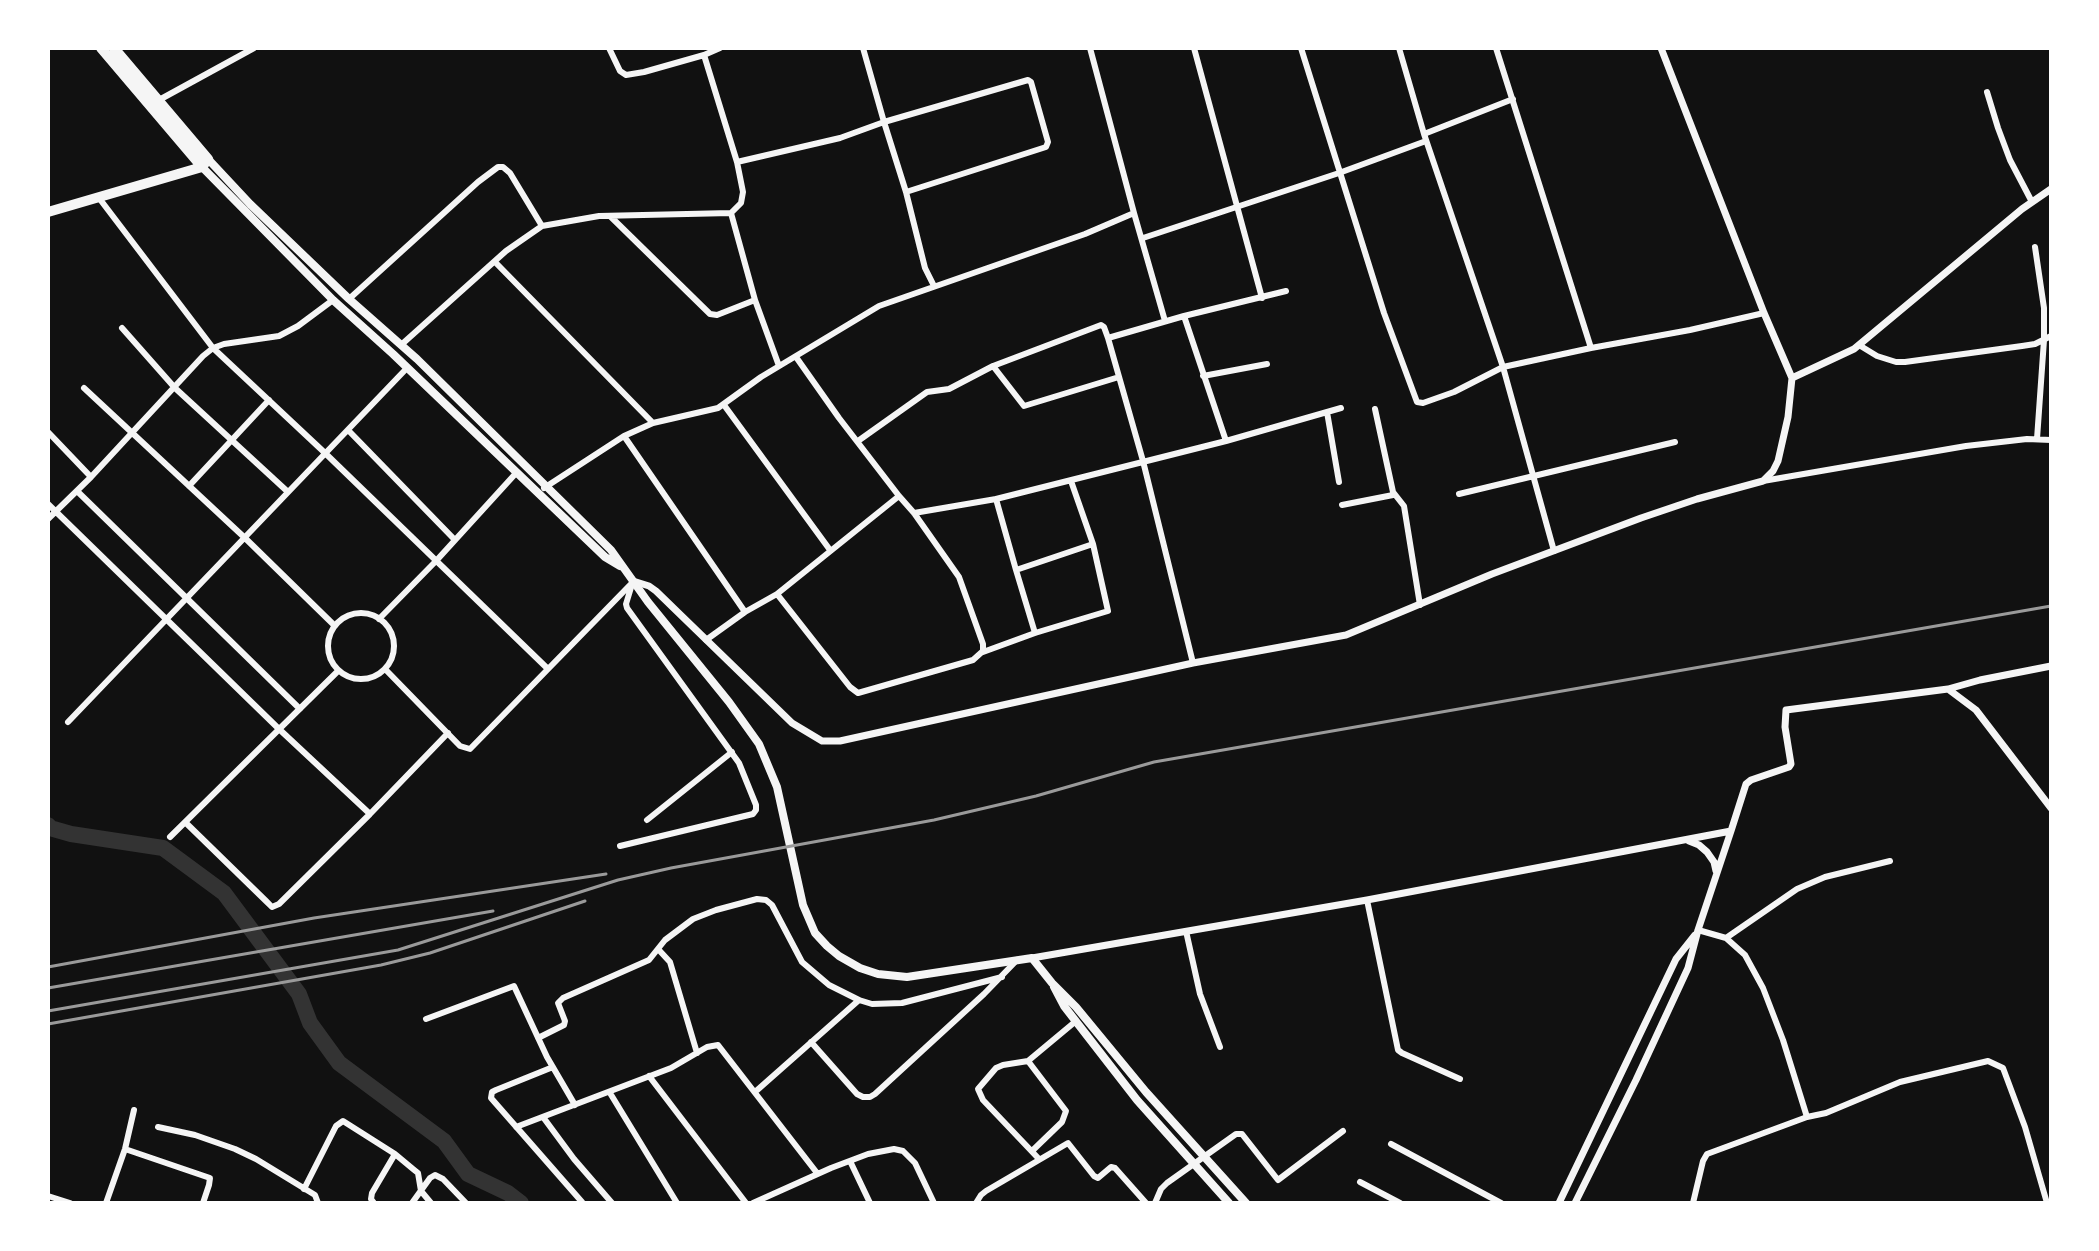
<!DOCTYPE html>
<html>
<head>
<meta charset="utf-8">
<style>
	body { margin:0 }
	#map { position:relative; width:2099px; height:1251px; overflow:hidden; background:#111; font-family:Figtree,sans-serif }
	canvas { display:block }
	.frame { position:absolute; inset:0; border:50px solid #fff; pointer-events:none }
</style>
</head>
<body>
<div id="map">
<canvas width="2099" height="1251"></canvas>
<div class="frame"></div>
</div>
<script>
const context = document.querySelector('canvas').getContext('2d');
context.lineJoin = 'round';
const shape = rows => new Path2D(rows.map(r => 'M' + r).join(''));
function stroke(path, color, width, dash) { context.strokeStyle = color; context.lineWidth = width; context.lineCap = dash ? 'butt' : 'round'; context.setLineDash(dash || []); context.stroke(path); }
stroke(shape([
	[48,825,50,828,71,834,163,848,224,893,299,994,310,1023,339,1063,444,1141,468,1174,508,1193,521,1203]
]), '#333', 16);
stroke(shape([
	[609,48,620,71,626,75,644,72,704,55],
	[863,48,884,122,906,192,925,268,934,286],
	[1194,48,1262,298],
	[1301,48,1384,313,1417,402,1423,403,1454,392,1503,367,1591,348,1690,330,1764,313],
	[1399,48,1424,134,1503,367,1554,551],
	[1496,48,1591,348],
	[1987,92,1998,128,2010,160,2032,202],
	[159,100,254,48],
	[1424,134,1513,99],
	[737,162,840,138,884,122,1028,80,1031,82,1048,142,1046,147,906,192],
	[99,198,213,348,325,453,548,669],
	[731,213,755,300,779,366],
	[1134,213,1165,321],
	[611,217,710,314,717,315,755,300],
	[1143,238,1339,173,1426,141],
	[2035,247,2044,308,2044,340,2037,439],
	[495,262,653,423,718,408,761,377,879,306,1085,234,1134,213,1090,48],
	[349,299,478,182,498,167,503,167,510,173,542,226],
	[1184,316,1226,441],
	[122,328,175,388,288,492],
	[1108,338,1184,316,1286,291],
	[401,345,506,251,542,226,599,216,731,213,741,203,743,192,737,162,704,55,720,48],
	[1859,345,1877,356,1896,362,1905,362,2022,346,2035,344,2051,336],
	[1203,376,1267,364],
	[1119,377,1024,406,993,366,1101,325,1104,327,1108,338,1143,461,1193,663],
	[84,388,245,538,335,626],
	[724,405,830,550],
	[1375,409,1393,492,1404,506,1420,605],
	[1327,412,1339,482],
	[653,423,624,436,745,612],
	[348,430,455,540],
	[48,432,91,477],
	[858,441,927,392,949,389,993,366],
	[1763,481,1966,446,2027,439,2051,440],
	[189,486,269,400],
	[544,488,624,436],
	[77,491,300,709],
	[1459,494,1675,442],
	[996,499,1016,570,1093,544,1071,481],
	[48,504,279,729,370,814],
	[1342,505,1393,495],
	[914,513,996,499,1226,441,1341,408],
	[48,519,91,477,203,356,213,348,224,344,279,336,298,326,333,300],
	[1016,570,1035,633],
	[777,594,899,496],
	'328 646a33 33 0 1 1 66 0a33 33 0 1 1-66 0Z',
	[379,619,436,561,517,472],
	[706,640,745,612,777,594,850,687,858,693,973,660,983,651,983,644,959,577,914,513,899,496,839,418,796,357],
	[983,652,1035,633,1108,611,1093,544],
	[385,669,460,746,470,749,631,584],
	[68,722,407,368],
	[647,820,732,752],
	[185,822,266,901,272,907,279,904,370,814,448,733],
	[170,837,338,671],
	[620,846,753,814,756,810,756,805,739,763,627,608,626,604,633,581],
	[1367,900,1398,1050,1402,1053,1460,1079],
	[1698,930,1726,938,1745,955,1763,988,1783,1040,1807,1117,1826,1113,1900,1082,1988,1061,2003,1068,2025,1127,2047,1203],
	[1186,931,1200,994,1220,1047],
	[1726,938,1797,889,1825,877,1890,861],
	[658,949,670,962,697,1053],
	[426,1019,514,986,547,1057,575,1105],
	[538,1038,564,1025,565,1021,558,1003,563,998,649,960,665,940,693,919,716,910,757,899,766,900,772,905,802,962,829,985,859,1000,872,1004,902,1003,1002,977],
	[811,1042,857,1094,863,1097,870,1097,875,1094,984,994,1017,960],
	[1028,1061,1066,1111,1062,1122,1032,1151],
	[553,1067,496,1090,492,1092,491,1098,582,1202],
	[649,1076,746,1203],
	[755,1092,859,1000],
	[610,1093,677,1203],
	[543,1117,574,1159,612,1203],
	[158,1127,195,1135,235,1149,256,1159,315,1195,318,1203],
	[516,1127,671,1068,707,1047,718,1045,817,1173],
	[1391,1144,1501,1203],
	[125,1149,210,1178,209,1185,203,1203],
	[1039,1159,983,1100,978,1089,996,1068,1003,1065,1028,1061,1076,1021],
	[850,1161,870,1203],
	[1360,1182,1400,1203],
	[304,1189,336,1126,343,1121,395,1154,413,1169,418,1173,421,1191,431,1203],
	[48,1196,70,1203],
	[106,1203,125,1149,134,1110],
	[374,1203,371,1199,372,1193,395,1154],
	[412,1203,430,1178,435,1175,443,1179,466,1203],
	[753,1203,831,1168,868,1154,894,1149,903,1151,915,1163,934,1203],
	[976,1203,981,1195,986,1191,1068,1143,1094,1176,1098,1178,1111,1167,1115,1168,1146,1203],
	[1155,1203,1161,1189,1167,1183,1236,1134,1242,1134,1278,1180,1343,1131],
	[1693,1203,1703,1161,1707,1154,1807,1117]
]), '#f5f5f5', 6);
stroke(shape([
	[1792,378,1854,349,2022,209,2051,189],
	[633,581,649,586,656,591,792,723,822,741,840,741,1193,663,1346,635,1492,574,1641,518,1697,499,1763,481,1773,471,1778,461,1788,417,1792,378,1764,313,1661,48],
	[1948,689,1980,680,2051,666],
	[1731,831,1746,784,1751,780,1789,767,1791,764,1785,727,1786,710,1948,689,1976,710,2051,808],
	[1689,841,1699,845,1707,852,1714,862,1716,871],
	[1032,958,1367,900,1731,831,1698,930,1688,968,1636,1080,1575,1203],
	[1559,1203,1676,959,1695,935]
]), '#f5f5f5', 7);
stroke(shape([
	[208,159,250,204,349,299,417,359,611,550,648,602,729,702,759,744,777,787,803,905,815,933,827,946,839,956,860,968,878,974,907,977,1032,958,1052,983,1076,1007,1146,1092,1246,1203],
	[202,167,333,300,393,354,605,557,620,566],
	[1054,987,1064,1006,1137,1100,1229,1203]
]), '#f5f5f5', 8);
stroke(shape([
	[101,48,202,167],
	[48,212,202,167,208,159,114,48]
]), '#f5f5f5', 10);
stroke(shape([
	[48,967,314,918,606,874],
	[48,988,493,911],
	[48,1011,398,950,618,880,671,868,934,820,1036,796,1154,762,2051,606],
	[48,1024,381,965,430,953,585,901]
]), '#9a9a9a', 3);
</script>
</body>
</html>
